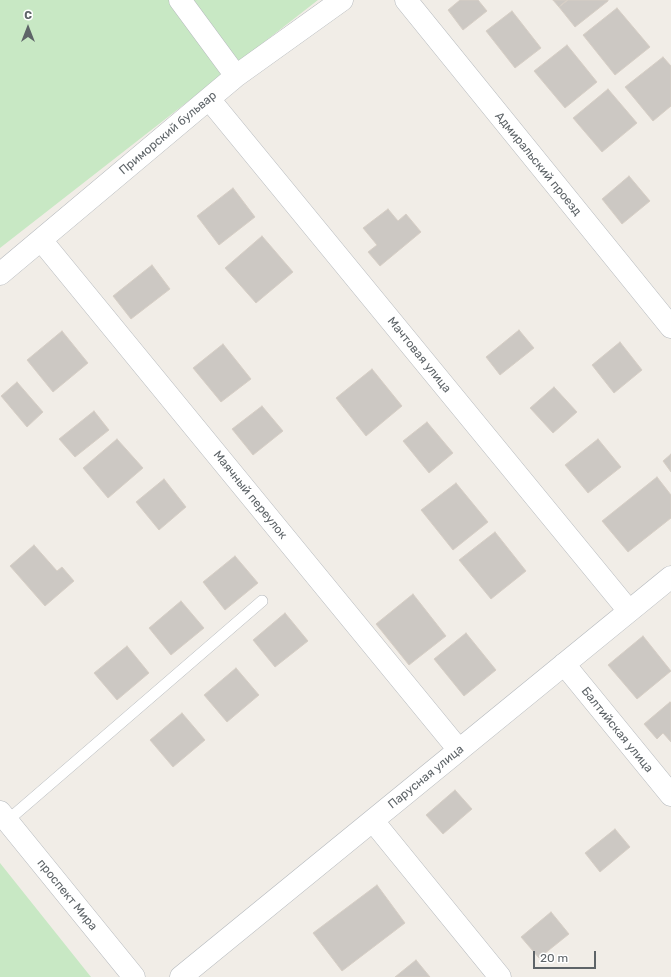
<!DOCTYPE html>
<html>
<head>
<meta charset="utf-8">
<style>
	body { margin:0 }
	#map { position:relative; width:671px; height:977px; overflow:hidden; background:#f1ede7; font-family:Rubik,sans-serif }
	canvas { display:block }
	.north { position:absolute; left:8px; top:8px; width:40px; height:40px; -webkit-text-stroke:3px #fff; paint-order:stroke; rotate:0deg; font-size:11px; font-weight:700; line-height:16px; text-align:center; color:#5e6468 }
	.north::after { content:''; display:block; margin:auto; width:14px; height:18px; background:#5e6468; clip-path:polygon(50% 0,100% 100%,50% 72%,0 100%) }
	.scale { position:absolute; left:533px; top:951px; width:63px; height:18px; box-sizing:border-box; border:2px solid #5e6468; border-top:0; padding-left:5px; font-size:12px; line-height:14px; white-space:nowrap; color:#5e6468; -webkit-text-stroke:3px #fff; paint-order:stroke }
</style>
</head>
<body>
<div id="map">
<canvas width="671" height="977"></canvas>
<div class="north">С</div>
<div class="scale">20 m</div>
</div>
<script>
const context = document.querySelector('canvas').getContext('2d');
context.lineJoin = 'round';
function paint(path, color) { context.fillStyle = color; context.fill(path, 'evenodd'); }
const shape = rows => new Path2D(rows.map(r => 'M' + r).join(''));
function stroke(path, color, width, dash) { context.strokeStyle = color; context.lineWidth = width; context.lineCap = dash ? 'butt' : 'round'; context.setLineDash(dash || []); context.stroke(path); }
function drawText(font, color, halo, rows, align = 'center') {
  context.font = font + ' Rubik,sans-serif'; context.lineWidth = 3; context.setLineDash([]); context.textBaseline = 'middle'; context.strokeStyle = halo; context.fillStyle = color; for (const [text, x, y, turn = 0] of rows) {
    context.save(); context.translate(x, y); context.rotate((+turn || 0) * Math.PI / 180); context.textAlign = isNaN(turn) ? turn : align; if (halo) context.strokeText(text, 0, 0); context.fillText(text, 0, 0); context.restore();
  }
}
paint(shape([
	[0,0,318,0,0,248],
	[0,863,91,977,0,977]
]), '#c8e8c4');
const building = shape([
	[460,0,478,0,487,11,463,30,448,10,460,0],
	[553,0,567,0,559,7,553,0],
	[568,0,608,0,608,1,575,27,559,7,568,0],
	[617,8,650,47,615,75,583,35,617,8],
	[512,11,541,48,515,68,486,31,512,11],
	[567,45,597,82,565,108,534,71,567,45],
	[663,57,671,66,671,106,653,121,625,87,663,57],
	[608,89,637,123,602,152,573,118,608,89],
	[629,176,650,201,622,224,602,199,629,176],
	[233,188,255,217,219,245,197,216,233,188],
	[388,209,398,221,406,214,421,232,380,266,368,252,377,245,363,228,388,209],
	[262,236,293,272,256,303,225,268,262,236],
	[152,265,170,289,131,319,113,296,152,265],
	[519,330,534,348,500,375,486,357,519,330],
	[62,331,88,363,53,392,27,360,62,331],
	[620,342,642,370,614,393,592,365,620,342],
	[223,344,251,379,221,402,193,368,223,344],
	[372,369,402,406,366,436,336,398,372,369],
	[17,382,43,412,27,427,1,396,17,382],
	[554,387,577,412,553,433,530,408,554,387],
	[262,406,283,431,253,455,232,429,262,406],
	[94,411,109,430,75,457,59,439,94,411],
	[427,422,453,453,429,473,403,441,427,422],
	[117,439,143,468,108,498,83,468,117,439],
	[598,439,621,467,588,493,565,465,598,439],
	[671,454,671,472,663,461,671,454],
	[657,477,671,495,671,518,628,552,602,521,657,477],
	[164,479,186,507,159,530,136,502,164,479],
	[456,483,488,522,453,550,421,510,456,483],
	[495,532,526,571,491,599,459,560,495,532],
	[34,545,57,571,62,567,74,581,45,606,10,566,34,545],
	[235,556,258,583,225,610,203,582,235,556],
	[413,594,446,636,409,665,376,624,413,594],
	[181,601,204,628,171,655,149,628,181,601],
	[285,613,308,641,275,667,253,640,285,613],
	[466,633,496,670,464,696,434,659,466,633],
	[643,636,671,671,637,699,608,665,643,636],
	[127,646,149,673,117,700,94,673,127,646],
	[236,668,259,695,227,722,204,695,236,668],
	[670,702,671,703,671,742,663,733,657,739,644,724,670,702],
	[182,713,205,740,173,767,150,740,182,713],
	[455,790,472,809,443,834,426,815,455,790],
	[615,829,630,847,600,872,585,853,615,829],
	[377,885,405,923,342,971,313,933,377,885],
	[551,912,569,934,539,958,521,937,551,912],
	[416,960,430,977,395,977,416,960]
]);
paint(building, '#ccc8c3');
stroke(building, '#d6cec5', 1);
const lane = shape([
	[7,821,262,601]
]);
const street = shape([
	[180,0,236,76],
	[406,0,671,327],
	[209,99,629,611],
	[41,240,459,750],
	[0,274,236,76,342,0],
	[564,664,671,795],
	[0,812,134,977],
	[373,821,500,977],
	[181,977,671,577]
]);
stroke(lane, '#b4b8bc', 12);
stroke(street, '#b4b8bc', 23);
stroke(lane, '#fff', 11);
stroke(street, '#fff', 22);
drawText('12px', '#5e6468', '#fff', [
	["Приморский бульвар",168,133,-40],
	["Адмиральский проезд",538,164,51],
	["Мачтовая улица",419,355,51],
	["Маячный переулок",250,495,51],
	["Балтийская улица",617,730,51],
	["Парусная улица",426,777,-39],
	["проспект Мира",67,895,51]
]);
</script>
</body>
</html>
